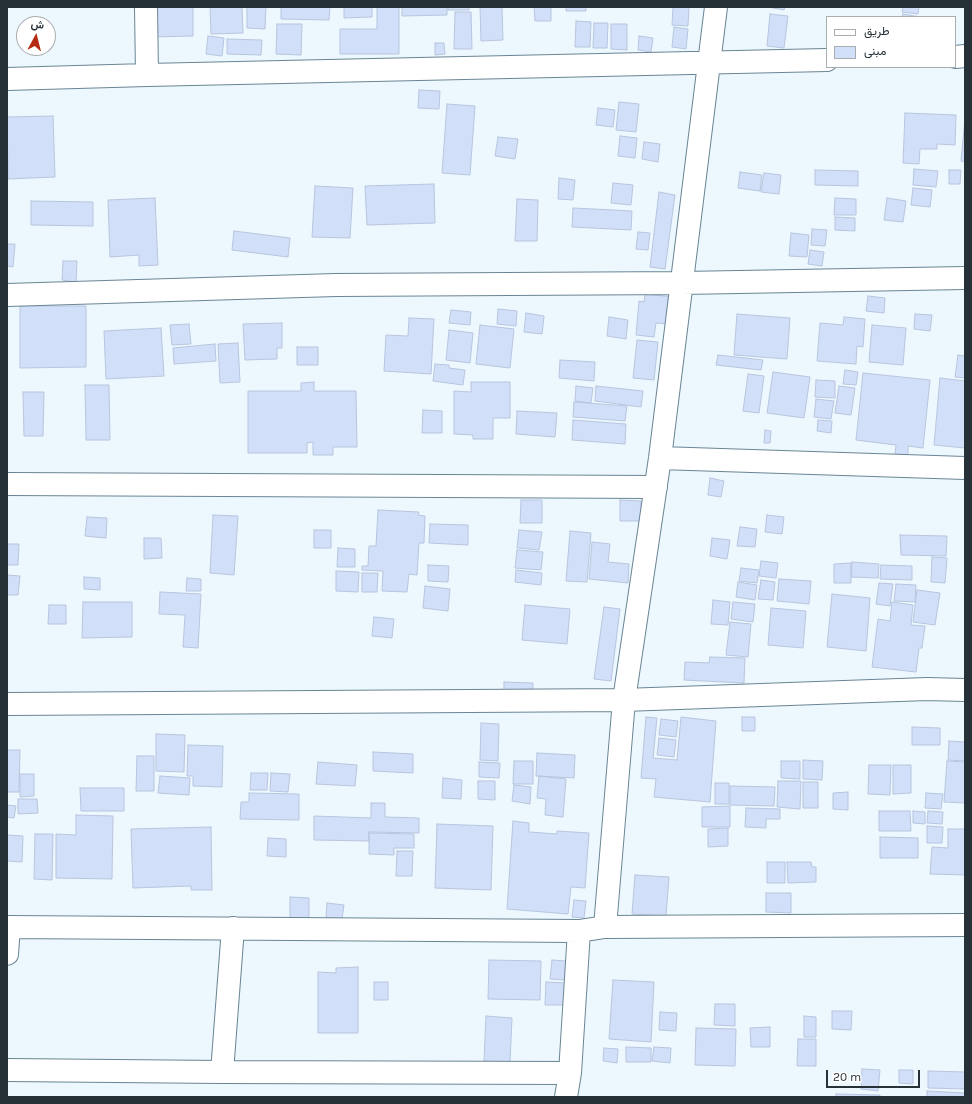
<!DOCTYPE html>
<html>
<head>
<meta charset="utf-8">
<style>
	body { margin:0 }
	#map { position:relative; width:972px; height:1104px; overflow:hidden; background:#ecf7fe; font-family:Karla,Vazirmatn,sans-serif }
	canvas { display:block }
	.frame { position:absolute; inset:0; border:8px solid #263137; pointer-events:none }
	.legend { position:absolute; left:826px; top:16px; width:130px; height:52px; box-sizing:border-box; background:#fff; border:1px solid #a8adaf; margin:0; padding:5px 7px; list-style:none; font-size:12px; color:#263137 }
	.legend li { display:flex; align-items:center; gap:8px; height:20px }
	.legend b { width:20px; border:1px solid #a8adaf }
	.north { position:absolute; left:16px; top:16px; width:40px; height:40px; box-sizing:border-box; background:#fff; border:1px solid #a8adaf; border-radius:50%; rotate:7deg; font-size:11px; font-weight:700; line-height:16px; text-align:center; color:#263137 }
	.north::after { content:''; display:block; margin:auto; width:14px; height:18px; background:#b72a12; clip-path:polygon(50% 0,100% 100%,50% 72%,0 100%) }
	.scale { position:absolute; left:826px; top:1070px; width:94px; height:18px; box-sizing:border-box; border:2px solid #263137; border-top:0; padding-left:5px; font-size:12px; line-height:14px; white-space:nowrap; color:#263137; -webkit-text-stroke:3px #fff; paint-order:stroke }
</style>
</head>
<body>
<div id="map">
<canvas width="972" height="1104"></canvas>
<div class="frame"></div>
<ul class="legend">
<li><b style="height:5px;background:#fff"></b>طريق</li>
<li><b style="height:11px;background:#d2dff9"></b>مبنى</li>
</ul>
<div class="north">ش</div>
<div class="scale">20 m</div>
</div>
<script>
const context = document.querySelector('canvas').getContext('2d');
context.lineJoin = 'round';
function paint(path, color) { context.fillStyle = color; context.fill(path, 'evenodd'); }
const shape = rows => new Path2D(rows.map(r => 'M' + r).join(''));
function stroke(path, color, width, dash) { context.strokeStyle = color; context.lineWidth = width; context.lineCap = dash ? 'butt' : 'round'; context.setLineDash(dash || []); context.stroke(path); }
const building = shape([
	[150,7,193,7,193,36,150,37,150,7],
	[210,7,242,7,243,33,211,34,210,7],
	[247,7,266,7,265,29,247,28,247,7],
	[281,7,330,7,329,20,281,19,281,7],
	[344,7,372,7,372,17,344,18,344,7],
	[377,7,399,7,399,54,340,54,340,29,377,29,377,7],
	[402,7,447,7,447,15,402,16,402,7],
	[448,7,469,7,469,10,448,10,448,7],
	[480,7,502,7,503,40,481,41,480,7],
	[534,7,551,7,551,21,535,21,534,7],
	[566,7,586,7,586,11,566,11,566,7],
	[673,7,689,7,688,26,672,25,673,7],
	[768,7,785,7,784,10,768,7],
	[903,7,919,7,918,14,902,12,903,7],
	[455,12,471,12,472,49,454,49,455,12],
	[770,14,788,16,784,48,767,46,770,14],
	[903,14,920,17,902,17,903,14],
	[576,21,591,22,590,47,575,47,576,21],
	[594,23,608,23,607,48,593,48,594,23],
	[277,24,302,24,301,55,276,54,277,24],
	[611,24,627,24,627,50,611,49,611,24],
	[674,27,688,29,686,49,672,47,674,27],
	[208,36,224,38,222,56,206,54,208,36],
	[639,36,653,38,651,52,638,50,639,36],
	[227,39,262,40,261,55,227,54,227,39],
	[435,43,444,43,445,54,435,55,435,43],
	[419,90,440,91,439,109,418,108,419,90],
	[619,102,639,104,636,132,616,130,619,102],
	[447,104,475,106,470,175,442,173,447,104],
	[598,108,615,110,613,127,596,125,598,108],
	[905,113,956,115,955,145,937,144,937,149,920,149,919,164,903,163,905,113],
	[53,116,55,177,8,179,7,117,53,116],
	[965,119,965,162,961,161,965,119],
	[620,136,637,138,635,158,618,156,620,136],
	[498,137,518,139,515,159,495,156,498,137],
	[644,142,660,144,658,162,642,159,644,142],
	[914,169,938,171,936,187,913,185,914,169],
	[815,170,858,171,858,186,815,185,815,170],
	[949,170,961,170,960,184,949,184,949,170],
	[740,172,762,175,760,191,738,188,740,172],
	[764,173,781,175,779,194,761,192,764,173],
	[559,178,575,180,573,200,558,199,559,178],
	[613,183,633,185,631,205,611,203,613,183],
	[434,184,435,223,367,225,365,186,434,184],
	[315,186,353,188,350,238,312,237,315,186],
	[913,188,932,190,930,207,911,205,913,188],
	[659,192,675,195,665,269,650,267,659,192],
	[155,198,158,265,139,266,139,255,110,257,108,200,155,198],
	[835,198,856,199,856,215,834,215,835,198],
	[887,198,906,201,903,222,884,220,887,198],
	[517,199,538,200,537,241,515,241,517,199],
	[31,201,93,202,93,226,31,225,31,201],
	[573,208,632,211,631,230,572,227,573,208],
	[835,217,855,218,855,231,835,230,835,217],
	[812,229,827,230,825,246,811,245,812,229],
	[234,231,290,238,288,257,232,250,234,231],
	[638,232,650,233,648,250,636,249,638,232],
	[791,233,809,235,807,257,789,256,791,233],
	[7,244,15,244,13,267,7,266,7,244],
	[810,250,824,252,822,266,808,264,810,250],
	[63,261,77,261,76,282,62,280,63,261],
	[645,294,673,297,670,324,656,323,654,337,636,335,639,301,644,302,645,294],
	[868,296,885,298,884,313,866,311,868,296],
	[20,306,86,306,86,367,20,368,20,306],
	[498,309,517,311,516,326,497,324,498,309],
	[451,310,471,312,470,325,449,323,451,310],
	[526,313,544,316,542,334,524,332,526,313],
	[737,314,790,318,787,359,734,355,737,314],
	[915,314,932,315,930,331,914,329,915,314],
	[609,317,628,320,626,339,607,336,609,317],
	[844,317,865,319,863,347,857,346,856,364,817,361,820,323,843,325,844,317],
	[409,318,434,319,431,374,384,371,386,335,408,336,409,318],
	[282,323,282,348,277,348,277,359,245,360,243,324,282,323],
	[189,324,191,344,172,345,170,325,189,324],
	[480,325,514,329,510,368,476,364,480,325],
	[872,325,906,328,903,365,869,362,872,325],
	[161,328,164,376,106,379,104,331,161,328],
	[449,330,473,333,470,363,446,360,449,330],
	[637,340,658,342,654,380,633,378,637,340],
	[238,343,240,382,220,383,218,344,238,343],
	[215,344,216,361,174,364,173,348,215,344],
	[297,347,318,347,318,365,297,365,297,347],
	[718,355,763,360,761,370,716,365,718,355],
	[958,355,965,356,965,378,955,377,958,355],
	[560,360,595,362,594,381,559,378,560,360],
	[435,364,449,365,449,368,465,370,463,385,433,381,435,364],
	[845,370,858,372,856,385,843,384,845,370],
	[773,372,810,377,804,418,767,413,773,372],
	[863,373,930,380,923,448,908,446,908,455,895,454,896,445,856,440,863,373],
	[748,374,764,376,759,413,743,411,748,374],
	[940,378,965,381,965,448,934,445,940,378],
	[816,380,835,381,835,398,815,397,816,380],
	[314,382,314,391,356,391,357,447,333,447,333,455,313,455,313,442,307,443,307,453,248,453,248,391,301,391,301,383,314,382],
	[471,382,510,382,510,418,493,418,493,439,473,439,473,435,454,434,454,391,471,392,471,382],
	[85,385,109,385,110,440,86,440,85,385],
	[576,386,593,388,591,403,575,401,576,386],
	[596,386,643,391,641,407,595,401,596,386],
	[839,386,855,388,851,415,835,413,839,386],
	[23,392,44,392,43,436,24,436,23,392],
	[816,399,834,401,831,419,814,417,816,399],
	[574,402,627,406,625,421,573,417,574,402],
	[423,410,442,411,442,433,422,433,423,410],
	[517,411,557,413,555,437,516,434,517,411],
	[573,420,626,424,625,444,572,440,573,420],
	[818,420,832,421,831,433,817,431,818,420],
	[765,430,771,431,770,443,764,443,765,430],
	[710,478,724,481,721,497,708,495,710,478],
	[521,500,542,500,542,523,520,523,521,500],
	[620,500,641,501,641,521,620,521,620,500],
	[378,510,419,512,418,515,425,516,424,543,419,543,417,575,409,574,407,592,382,591,383,571,362,570,362,566,368,566,369,546,376,546,378,510],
	[213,515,238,516,234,575,210,573,213,515],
	[767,515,784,517,782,534,765,532,767,515],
	[87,517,107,518,106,538,85,536,87,517],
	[430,524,468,525,468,545,429,543,430,524],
	[740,527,757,529,755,547,737,546,740,527],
	[314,530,331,530,331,548,314,548,314,530],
	[519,530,542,532,539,550,517,548,519,530],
	[570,531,591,533,587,582,566,581,570,531],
	[900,535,947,536,946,556,901,555,900,535],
	[144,538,161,538,162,558,144,559,144,538],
	[712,538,730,540,727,559,710,556,712,538],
	[592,542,610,544,608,562,629,564,628,583,589,579,592,542],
	[7,544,19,544,18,565,7,565,7,544],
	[338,548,355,549,355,567,337,567,338,548],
	[517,550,543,552,541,570,515,568,517,550],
	[932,557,947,558,945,583,931,582,932,557],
	[761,561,778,563,776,578,759,576,761,561],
	[852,562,879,564,878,578,851,577,852,562],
	[851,563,851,583,834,583,834,564,851,563],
	[428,565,449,566,448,582,428,581,428,565],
	[881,565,912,566,912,580,880,579,881,565],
	[741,568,759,570,757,583,739,581,741,568],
	[516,570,542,573,541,585,515,582,516,570],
	[336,571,359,572,358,592,336,591,336,571],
	[362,573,378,573,377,592,362,592,362,573],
	[7,575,20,576,18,595,7,595,7,575],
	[84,577,100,578,100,590,84,589,84,577],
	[187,578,201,579,201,591,186,591,187,578],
	[779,579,811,581,809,604,777,601,779,579],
	[761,580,775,582,773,600,758,599,761,580],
	[738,582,757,585,755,600,736,597,738,582],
	[879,583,893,584,890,606,876,604,879,583],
	[896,584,916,585,915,602,894,601,896,584],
	[425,586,450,589,448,611,423,608,425,586],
	[917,590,940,593,935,625,913,622,917,590],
	[160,592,201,594,198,648,183,647,185,615,159,614,160,592],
	[832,594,870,598,866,651,827,647,832,594],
	[713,600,730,602,728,625,711,624,713,600],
	[83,602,132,602,132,637,82,638,83,602],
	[733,602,755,604,753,622,731,619,733,602],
	[892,602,913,605,911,625,925,626,922,648,919,648,916,672,872,667,878,619,890,621,892,602],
	[49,605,66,605,66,624,48,624,49,605],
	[525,605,570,609,567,644,522,640,525,605],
	[604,607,620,609,611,681,594,679,604,607],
	[771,608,806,611,803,648,768,645,771,608],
	[374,617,394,619,392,638,372,636,374,617],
	[730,622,751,624,748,657,726,655,730,622],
	[710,657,745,658,744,683,684,680,685,662,709,663,710,657],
	[504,682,533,683,533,697,504,696,504,682],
	[646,717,657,718,653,758,677,760,681,717,716,721,710,802,654,797,656,779,641,778,646,717],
	[742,717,755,717,755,731,742,731,742,717],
	[661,719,678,721,676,737,659,735,661,719],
	[481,723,499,724,498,761,480,760,481,723],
	[912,727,940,728,940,745,912,745,912,727],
	[156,734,185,735,184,772,156,771,156,734],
	[659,738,676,740,674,757,657,755,659,738],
	[949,741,965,742,965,761,948,760,949,741],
	[188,745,223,746,222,787,193,786,193,776,187,776,188,745],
	[7,750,20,750,19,792,7,792,7,750],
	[373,752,413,754,413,773,373,771,373,752],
	[537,753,575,755,574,778,536,776,537,753],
	[137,756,154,756,154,791,136,791,137,756],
	[803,760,823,761,822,780,803,779,803,760],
	[514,761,533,761,533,784,513,784,514,761],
	[781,761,800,761,800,779,781,778,781,761],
	[947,761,965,762,965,803,944,802,947,761],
	[318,762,357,765,355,786,316,784,318,762],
	[479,762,500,763,499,778,479,777,479,762],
	[869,765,891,765,890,795,868,794,869,765],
	[893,765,911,765,911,793,893,794,893,765],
	[251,773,268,773,267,790,250,790,251,773],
	[271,773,290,774,288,792,270,791,271,773],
	[20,774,34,774,34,796,20,797,20,774],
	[160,776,190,778,189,795,158,793,160,776],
	[539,776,566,779,563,817,545,815,546,799,537,798,539,776],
	[443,778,462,780,461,799,442,798,443,778],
	[478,781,495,781,495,800,478,799,478,781],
	[778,781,801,781,800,809,777,807,778,781],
	[803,782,818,782,818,808,803,808,803,782],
	[715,783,729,783,729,804,715,804,715,783],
	[514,785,531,787,530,804,512,801,514,785],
	[730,786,775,787,774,806,730,805,730,786],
	[80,788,124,788,124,811,81,811,80,788],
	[848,792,848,810,833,809,833,793,848,792],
	[249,793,299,794,299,820,240,819,241,802,249,802,249,793],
	[926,793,943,794,941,809,925,808,926,793],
	[18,799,37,799,38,813,18,814,18,799],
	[371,803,385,803,385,817,419,818,419,833,369,832,369,841,314,840,314,816,371,818,371,803],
	[7,805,16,806,14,818,7,817,7,805],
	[730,806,730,827,702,827,702,807,730,806],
	[746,808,780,809,780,819,766,819,766,828,745,827,746,808],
	[879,811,910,811,911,831,879,831,879,811],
	[913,811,925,812,925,824,913,823,913,811],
	[928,811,943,812,942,824,927,823,928,811],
	[76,815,113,816,112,879,56,878,56,834,76,835,76,815],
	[513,821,529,823,529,832,557,834,557,831,589,833,585,888,571,887,568,914,507,909,513,821],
	[437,824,493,826,491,890,435,888,437,824],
	[927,826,943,827,942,843,927,843,927,826],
	[211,827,212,890,191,890,191,886,133,888,131,829,211,827],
	[728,828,728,846,708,847,708,829,728,828],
	[948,829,965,829,965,875,930,874,932,847,948,848,948,829],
	[369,833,414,834,414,848,394,848,394,855,369,854,369,833],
	[35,834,53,834,52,880,34,879,35,834],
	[7,835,23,836,22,862,7,861,7,835],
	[880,837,918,838,918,858,880,858,880,837],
	[268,838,286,839,286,857,267,856,268,838],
	[397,851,413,851,412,876,396,876,397,851],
	[767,862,785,862,785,883,767,883,767,862],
	[787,862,811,862,812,867,816,867,816,882,788,883,787,862],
	[635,875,669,877,666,916,632,914,635,875],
	[766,893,791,893,791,913,766,912,766,893],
	[290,897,309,898,309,918,290,918,290,897],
	[574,900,586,901,584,918,572,917,574,900],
	[327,903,344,905,342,919,326,918,327,903],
	[489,960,541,961,540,1000,488,999,489,960],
	[552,960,566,961,565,980,550,979,552,960],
	[358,967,358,1033,318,1033,318,972,336,973,336,968,358,967],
	[613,980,654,982,651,1042,609,1039,613,980],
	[374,982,388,982,388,1000,374,1000,374,982],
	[546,982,566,983,565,1005,545,1005,546,982],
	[715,1004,735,1004,735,1026,714,1025,715,1004],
	[832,1011,852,1011,851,1030,832,1029,832,1011],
	[660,1012,677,1013,676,1031,659,1030,660,1012],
	[486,1016,512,1018,510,1062,484,1061,486,1016],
	[804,1016,816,1017,816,1037,804,1037,804,1016],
	[770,1027,770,1047,751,1047,750,1028,770,1027],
	[696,1028,736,1029,735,1066,695,1065,696,1028],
	[798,1039,816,1039,816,1066,797,1066,798,1039],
	[626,1047,651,1048,651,1062,626,1062,626,1047],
	[654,1047,671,1048,670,1063,652,1061,654,1047],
	[604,1048,618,1049,617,1063,603,1061,604,1048],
	[862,1069,880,1070,878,1091,861,1089,862,1069],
	[899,1070,913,1070,913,1084,899,1083,899,1070],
	[928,1071,965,1072,965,1089,928,1088,928,1071],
	[927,1091,965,1093,965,1097,927,1097,927,1091],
	[836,1094,880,1095,880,1097,836,1097,836,1094]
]);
paint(building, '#d2dff9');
stroke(building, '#b8c5de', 1);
const minor = shape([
	[146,7,147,75],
	[955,57,965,56],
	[7,79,147,75,827,60],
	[7,295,336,285,682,283,965,278],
	[660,458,965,468],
	[7,484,656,487],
	[7,704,624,700,927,689,965,690],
	[7,927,579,931,605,927,965,925],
	[605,927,624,700,660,458,716,7],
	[7,954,9,927],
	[7,1070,222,1072,570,1073],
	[222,1072,233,928],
	[566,1097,570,1073,579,931]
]);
stroke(minor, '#6a8594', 24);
stroke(minor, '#fff', 22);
</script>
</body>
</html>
